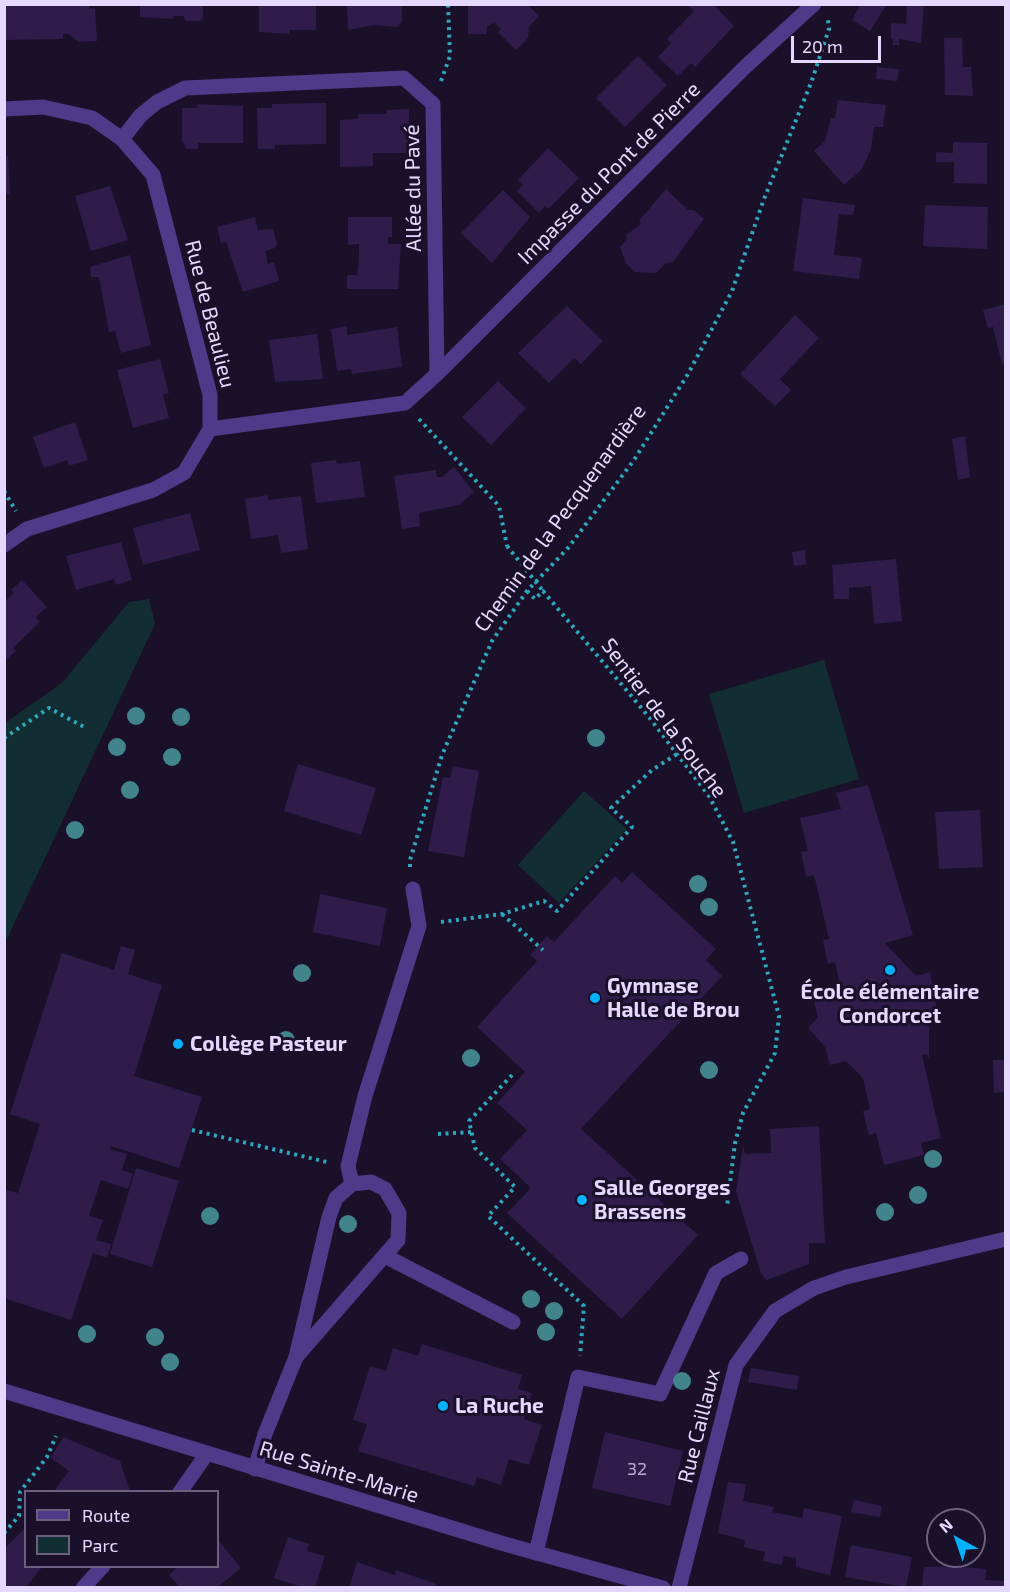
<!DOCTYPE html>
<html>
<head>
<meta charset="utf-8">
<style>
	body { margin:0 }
	#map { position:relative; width:1010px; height:1592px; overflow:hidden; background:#1a1029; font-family:"Exo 2",sans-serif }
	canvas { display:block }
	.frame { position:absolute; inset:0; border:6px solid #e5d8ff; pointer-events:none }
	.legend { position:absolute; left:24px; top:1490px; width:195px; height:78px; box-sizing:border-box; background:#1a1029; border:2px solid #6b607f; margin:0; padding:8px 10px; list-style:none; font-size:18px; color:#e5d8ff }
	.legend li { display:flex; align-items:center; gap:12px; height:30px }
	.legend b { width:30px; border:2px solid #6b607f }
	.north { position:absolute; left:926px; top:1508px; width:60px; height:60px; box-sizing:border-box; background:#1a1029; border:2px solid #6b607f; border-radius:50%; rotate:320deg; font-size:16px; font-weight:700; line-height:24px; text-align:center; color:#e5d8ff }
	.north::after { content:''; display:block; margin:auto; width:21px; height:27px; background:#04b1ff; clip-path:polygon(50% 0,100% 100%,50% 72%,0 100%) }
	.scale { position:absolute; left:791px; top:36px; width:90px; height:27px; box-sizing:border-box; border:3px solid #e5d8ff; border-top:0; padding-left:8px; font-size:18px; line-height:21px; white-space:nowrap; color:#e5d8ff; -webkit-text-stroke:4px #1a1029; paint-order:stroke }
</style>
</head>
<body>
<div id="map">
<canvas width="1010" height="1592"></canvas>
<div class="frame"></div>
<ul class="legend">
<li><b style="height:8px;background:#4e3a88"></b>Route</li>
<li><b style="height:16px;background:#132e33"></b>Parc</li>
</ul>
<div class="north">N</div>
<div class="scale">20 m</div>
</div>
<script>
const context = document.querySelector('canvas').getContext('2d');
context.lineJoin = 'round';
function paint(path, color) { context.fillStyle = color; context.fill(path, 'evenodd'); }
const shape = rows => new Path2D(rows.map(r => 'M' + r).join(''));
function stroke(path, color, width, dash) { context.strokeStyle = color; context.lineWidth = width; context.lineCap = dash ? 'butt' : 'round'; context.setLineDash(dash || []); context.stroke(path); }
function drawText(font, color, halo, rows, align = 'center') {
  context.font = font + ' "Exo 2",sans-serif'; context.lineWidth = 6; context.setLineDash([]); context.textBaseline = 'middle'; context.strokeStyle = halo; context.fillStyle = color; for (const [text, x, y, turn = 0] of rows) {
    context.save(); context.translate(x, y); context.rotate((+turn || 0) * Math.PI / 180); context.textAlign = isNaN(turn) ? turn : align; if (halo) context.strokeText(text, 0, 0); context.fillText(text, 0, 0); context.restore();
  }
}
paint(shape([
	[149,599,155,624,5,943,5,723,62,683,129,602],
	[824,660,859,779,744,813,709,694],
	[584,791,627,829,559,903,518,865]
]), '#132e33');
paint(shape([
	[4,4,89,4,89,9,95,8,97,41,78,42,69,34,63,34,63,39,4,40],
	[140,4,203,4,203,18,200,21,186,21,183,16,173,16,173,19,140,17],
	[259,4,316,4,316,30,289,30,289,34,259,32],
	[347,4,402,4,402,22,397,27,373,25,348,30],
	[468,4,527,4,539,16,529,27,528,38,516,50,498,32,501,29,494,23,487,26,487,34,468,34],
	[686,4,713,4,734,26,695,67,691,63,678,76,658,57,671,43,667,39,694,11],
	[861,4,887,4,870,31,852,20],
	[907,4,924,4,921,43,899,39,899,45,893,45,893,39,891,39,891,23,906,24],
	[944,38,962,38,963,67,971,67,973,96,945,95],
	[638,56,667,85,625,127,596,98],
	[877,67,899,69,897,81,876,79],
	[838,100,886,105,883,127,874,127,871,149,862,169,844,185,814,151,825,141,831,118,835,118],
	[326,103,326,144,275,145,275,149,258,149,257,108,272,108,272,104],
	[197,104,243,106,243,143,198,143,198,149,187,149,182,141,182,108,198,108],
	[409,109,409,153,373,153,373,166,340,167,340,120,358,119,358,114,387,114,387,110],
	[953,142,987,143,987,184,954,183,954,162,936,162,936,152,953,153],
	[548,148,579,178,548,209,545,206,539,213,517,191,523,185,518,180],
	[8,156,10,194,4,194,4,157],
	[110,186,128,240,91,251,75,196],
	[666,189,688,210,694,210,704,219,673,262,666,263,656,273,634,272,626,263,620,247,627,239,626,235,641,224,639,221],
	[503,190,530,217,492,263,461,233],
	[803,198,855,205,853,215,839,214,834,255,862,258,859,279,793,271],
	[925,205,988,207,987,249,923,246],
	[255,217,258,230,273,229,277,244,275,248,265,251,268,264,274,262,279,281,243,292,226,242,221,243,217,227],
	[348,217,392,217,392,237,388,237,388,244,401,244,398,289,347,289,347,275,357,275,359,261,359,244,348,245],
	[130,255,151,345,121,353,115,331,109,332,99,277,91,277,90,267],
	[1005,304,1005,363,1002,364,993,327,988,328,983,310],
	[567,306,603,341,581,364,574,358,549,383,518,353],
	[795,315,819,338,780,379,791,390,775,406,740,374],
	[347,326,347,335,397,327,402,367,352,374,351,369,337,371,331,329],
	[317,334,323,379,275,382,269,340],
	[160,359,169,393,163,395,169,418,133,428,117,370],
	[498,381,526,408,491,445,462,417],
	[75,422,88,460,69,466,67,460,44,468,33,437],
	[965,436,970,477,958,480,952,439],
	[336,460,337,464,360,461,365,497,316,503,311,463],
	[454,467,474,492,459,505,419,513,420,526,402,529,394,476,436,470,437,477,442,477],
	[268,495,268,500,301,496,308,549,281,553,278,535,251,539,245,499],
	[190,513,200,550,143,565,133,528],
	[121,542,132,580,116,585,114,579,76,590,66,556],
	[805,550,806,564,794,566,792,552],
	[896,559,902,621,874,624,871,586,849,588,849,599,834,599,832,565],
	[22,580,47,607,36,617,40,622,13,648,16,651,4,662,4,602,14,593,11,590],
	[298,764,376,788,361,835,284,811],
	[453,766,479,771,464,857,428,851,443,777,450,778],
	[868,785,913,935,885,943,916,976,930,972,939,1022,929,1025,929,1058,926,1054,922,1055,941,1138,921,1143,924,1155,884,1165,876,1133,869,1135,863,1111,870,1109,863,1078,846,1061,830,1065,825,1047,808,1028,818,1017,814,1002,842,995,835,962,828,964,823,940,829,939,814,875,806,877,801,852,808,851,800,818,841,809,836,793],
	[980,810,983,867,939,869,935,812],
	[632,872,716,949,706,960,722,976,581,1129,698,1235,622,1319,507,1213,531,1188,500,1159,527,1130,497,1103,525,1072,477,1027,537,961,530,955,547,936,554,942,615,876,622,883],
	[320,894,387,908,380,946,313,932],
	[121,946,135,950,128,974,162,985,134,1076,202,1097,179,1168,111,1146,110,1149,127,1154,122,1170,133,1174,128,1189,101,1180,89,1216,103,1220,96,1240,111,1244,107,1258,93,1253,71,1320,4,1298,4,1189,18,1193,40,1124,10,1114,62,953,114,970],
	[993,1060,1005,1060,1005,1092,994,1093],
	[819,1126,825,1243,809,1243,809,1264,767,1280,761,1274,736,1191,743,1146,745,1154,771,1153,770,1129],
	[136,1168,179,1181,152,1267,110,1254],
	[422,1344,522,1375,518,1389,532,1393,524,1419,542,1425,529,1465,509,1459,501,1485,477,1477,474,1486,358,1451,367,1424,353,1420,370,1366,386,1371,393,1348,418,1356],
	[751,1368,799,1376,797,1390,748,1382],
	[605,1432,683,1451,670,1506,592,1488],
	[63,1437,120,1461,130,1491,54,1491,69,1471,51,1458],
	[728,1482,746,1484,743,1501,774,1507,772,1512,802,1518,804,1508,842,1516,830,1575,796,1567,796,1558,784,1556,782,1565,763,1561,765,1552,744,1547,745,1540,718,1533],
	[854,1500,882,1506,880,1517,851,1512],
	[26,1527,26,1566,43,1566,26,1587,9,1587,4,1583,4,1549],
	[288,1537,309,1544,307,1551,325,1556,315,1587,302,1587,274,1578],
	[218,1540,241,1568,218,1587,180,1587,169,1575,179,1566,218,1566],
	[851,1545,912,1557,906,1587,845,1577],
	[357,1562,395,1575,396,1570,436,1584,435,1587,349,1587],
	[951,1566,986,1569,985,1580,1005,1581,1005,1587,922,1587,924,1567]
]), '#2f1c4a');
stroke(shape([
	[441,81,450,56,448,4],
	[419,419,499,506,507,546],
	[4,491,16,511],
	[527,591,535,599,543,591,649,717,709,796,733,842,779,1016,775,1053,743,1113,735,1143,727,1207],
	[4,738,49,708,86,728],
	[410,867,410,860,442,755,492,641,527,591,568,548,634,460,688,374,732,291,764,199,811,83,829,29,828,20],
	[502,914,543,950],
	[441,922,502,914,544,901,557,911,632,827,611,808,652,770,677,754],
	[512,1075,469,1121,475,1148,515,1187,488,1216,584,1306,580,1356],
	[192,1130,327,1162],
	[438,1134,472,1132],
	[4,1533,19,1516,20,1492,47,1457,56,1436]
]), '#2fa7bc', 4, [3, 4.5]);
stroke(shape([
	[385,1256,513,1322],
	[536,1553,578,1377,660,1394,716,1273,741,1259]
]), '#4e3a88', 15);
stroke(shape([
	[4,109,43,107,92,118,122,139,153,175,210,395,210,429,184,473,153,490,27,529,4,545],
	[122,139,141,115,157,102,185,88,404,78,433,104,437,374],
	[210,429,405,403,437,374,744,68,814,4],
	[352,1184,348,1166,365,1096,419,926,413,889],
	[255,1469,265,1434,296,1357,329,1217,336,1198,352,1184,371,1182,385,1189,399,1213,398,1240,296,1357]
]), '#4e3a88', 15);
stroke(shape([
	[4,1391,501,1543,663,1588],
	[180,1492,206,1455],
	[83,1588,103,1566],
	[679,1588,736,1365,775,1311,814,1288,846,1277,1006,1239]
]), '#4e3a88', 15);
stroke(shape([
	[507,546,543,591]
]), '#2fa7bc', 4, [3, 4.5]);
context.fillStyle = '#41848c';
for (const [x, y] of [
	[136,716],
	[181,717],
	[596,738],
	[117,747],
	[172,757],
	[130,790],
	[75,830],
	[698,884],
	[709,907],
	[302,973],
	[286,1040],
	[471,1058],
	[709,1070],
	[933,1159],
	[918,1195],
	[885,1212],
	[210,1216],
	[348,1224],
	[531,1299],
	[554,1311],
	[546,1332],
	[87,1334],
	[155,1337],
	[170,1362],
	[682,1381]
]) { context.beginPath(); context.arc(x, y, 9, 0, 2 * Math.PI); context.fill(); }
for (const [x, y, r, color] of [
	[890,970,6,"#04b1ff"],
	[595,998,6,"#04b1ff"],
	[178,1044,6,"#04b1ff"],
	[582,1200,6,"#04b1ff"],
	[443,1406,6,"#04b1ff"]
]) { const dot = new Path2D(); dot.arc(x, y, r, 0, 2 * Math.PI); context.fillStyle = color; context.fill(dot); stroke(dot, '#1a1029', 2); }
drawText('18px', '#b8a9d2', null, [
	["32",637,1469]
]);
drawText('21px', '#e5d8ff', '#1a1029', [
	["Impasse du Pont de Pierre",609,173,-45],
	["Allée du Pavé",413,188,-91],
	["Rue de Beaulieu",210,314,76],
	["Chemin de la Pecquenardière",560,518,-54],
	["Sentier de la Souche",664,718,53],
	["Rue Caillaux",699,1426,-76],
	["Rue Sainte-Marie",339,1472,17]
]);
drawText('bold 21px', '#e5d8ff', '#1a1029', [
	["Gymnase",607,986],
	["Halle de Brou",607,1010],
	["École élémentaire",890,992,"center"],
	["Condorcet",890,1016,"center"],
	["Collège Pasteur",190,1044],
	["Salle Georges",594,1188],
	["Brassens",594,1212],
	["La Ruche",455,1406]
], 'left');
</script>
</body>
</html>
